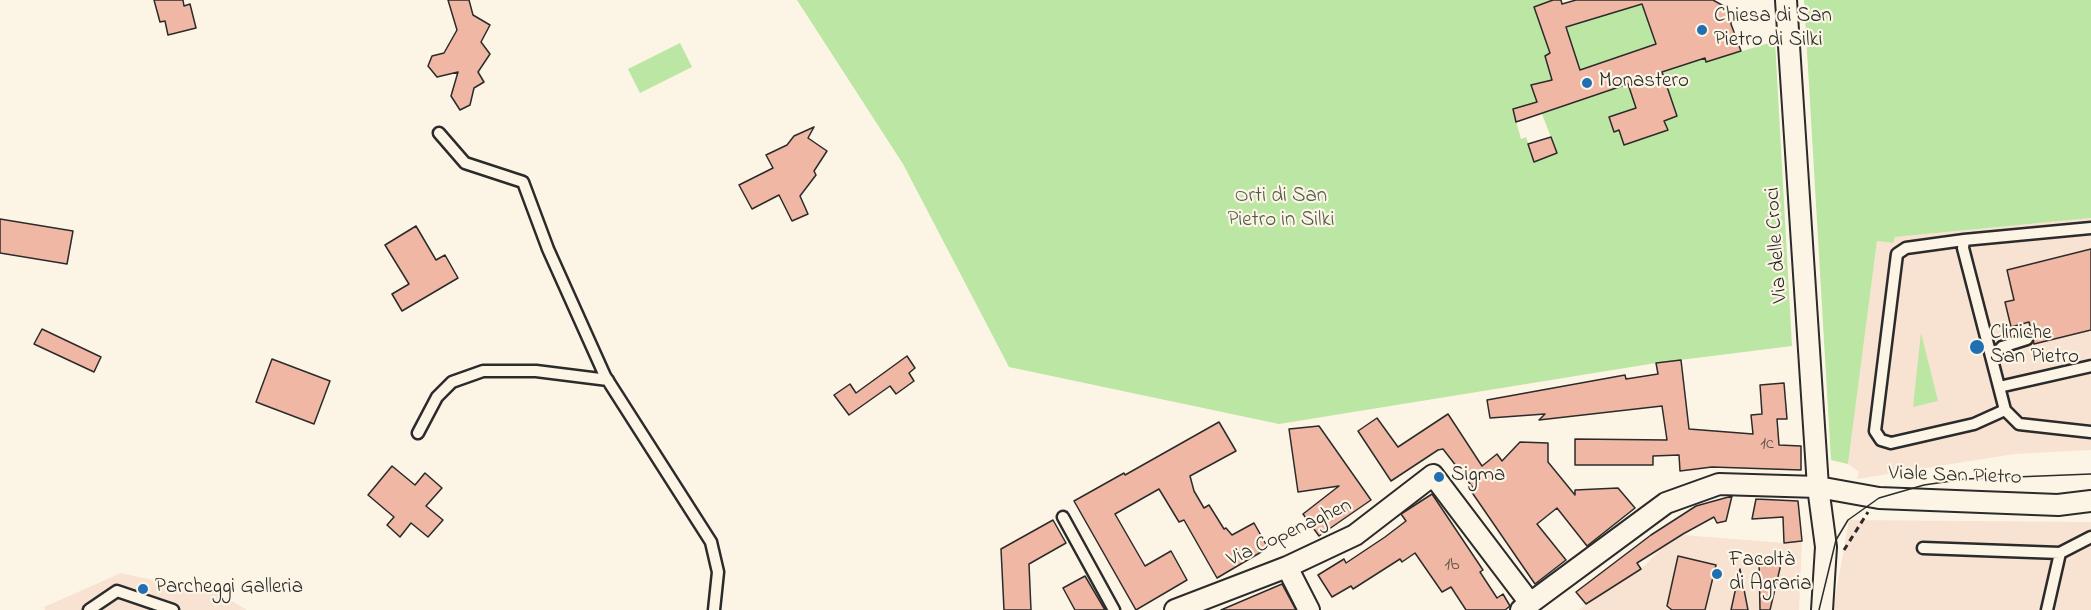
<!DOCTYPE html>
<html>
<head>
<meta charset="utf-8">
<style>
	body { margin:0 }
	canvas { display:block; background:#fcf5e5 }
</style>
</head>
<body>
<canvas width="2091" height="610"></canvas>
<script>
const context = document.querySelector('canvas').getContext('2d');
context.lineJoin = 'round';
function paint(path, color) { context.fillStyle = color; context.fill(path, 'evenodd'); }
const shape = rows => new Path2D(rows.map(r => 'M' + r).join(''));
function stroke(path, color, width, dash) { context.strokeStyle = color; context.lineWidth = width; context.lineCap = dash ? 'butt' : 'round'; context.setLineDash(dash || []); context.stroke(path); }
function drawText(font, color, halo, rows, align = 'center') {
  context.font = font + ' "Indie Flower",sans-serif'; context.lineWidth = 4.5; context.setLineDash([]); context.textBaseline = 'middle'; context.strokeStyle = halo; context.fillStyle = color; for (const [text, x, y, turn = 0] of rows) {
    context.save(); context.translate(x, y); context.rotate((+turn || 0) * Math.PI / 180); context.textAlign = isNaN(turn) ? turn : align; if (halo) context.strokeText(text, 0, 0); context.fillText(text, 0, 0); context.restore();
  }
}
paint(shape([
	[2091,218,2091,450,2014,454,1857,479,1859,472,1848,464,1877,241,1892,243,1895,237],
	[1849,520,2091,522,2091,610,1833,610],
	[1683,535,1784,543,1802,541,1799,610,1578,610,1641,569,1662,548],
	[121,573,221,595,247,610,45,610,44,607]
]), '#f8e2d2');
paint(shape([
	[797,0,1553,0,1535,7,1550,53,1545,56,1552,80,1532,85,1537,102,1513,110,1521,139,1526,137,1535,162,1557,153,1542,114,1705,58,1707,62,1775,41,1792,346,1656,363,1279,424,1009,367,903,164],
	[1804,0,2091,0,2091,218,1895,237,1893,243,1877,241,1848,464,1831,460],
	[1642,4,1656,44,1580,70,1566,27],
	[680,43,692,67,640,93,628,69],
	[1921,333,1938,401,1913,407]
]), '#bce6a3');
const building = shape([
	[154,0,183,0,184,6,190,4,196,28,168,35,165,21,160,22,154,0],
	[448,0,469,0,473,15,490,25,481,42,490,54,478,72,484,82,474,88,470,105,460,110,451,96,458,72,437,77,428,66,432,56,444,53,457,30,448,0],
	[1553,0,1561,0,1562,4,1576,0,1713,0,1731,10,1731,24,1741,51,1706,62,1705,58,1662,72,1677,116,1664,121,1668,130,1624,145,1619,130,1614,132,1609,117,1636,108,1628,84,1516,122,1513,109,1537,102,1531,85,1552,80,1545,56,1550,53,1534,7,1553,0],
	[1642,4,1656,44,1580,70,1566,27,1642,4],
	[814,127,808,138,827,151,814,171,816,175,800,196,808,214,792,221,779,195,752,209,739,185,773,168,766,155,787,145,794,136,814,127],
	[1551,137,1557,153,1534,162,1528,144,1551,137],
	[0,219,73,231,67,264,0,253,0,219],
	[416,226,436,260,445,255,458,278,402,311,392,294,409,284,385,245,416,226],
	[2091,249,2091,330,2034,344,2029,322,2011,327,2005,302,2014,300,2007,270,2091,249],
	[42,329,101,357,94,372,34,344,42,329],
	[907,356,915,368,909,373,914,381,896,394,890,386,849,415,834,395,850,384,856,393,907,356],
	[272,359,330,381,314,424,256,402,272,359],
	[1681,360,1689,429,1753,434,1751,415,1762,414,1760,385,1784,383,1787,419,1777,419,1779,445,1801,446,1801,470,1712,467,1680,471,1679,455,1653,456,1653,465,1575,465,1575,439,1667,440,1662,406,1539,420,1545,414,1490,418,1487,400,1625,375,1626,379,1658,374,1656,363,1681,360],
	[1448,414,1482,466,1497,454,1502,461,1520,442,1548,443,1548,462,1575,495,1575,490,1618,488,1635,508,1587,546,1557,508,1537,524,1566,560,1535,584,1471,491,1474,489,1443,449,1438,450,1391,481,1358,431,1377,418,1398,447,1448,414],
	[1219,422,1236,451,1190,476,1194,491,1204,508,1209,505,1224,529,1226,528,1232,535,1254,523,1268,548,1217,578,1184,520,1179,522,1159,489,1115,514,1145,566,1171,551,1187,580,1136,610,1074,501,1124,473,1125,475,1219,422],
	[1319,426,1371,500,1319,536,1303,514,1339,486,1298,492,1289,429,1319,426],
	[392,466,415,485,425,473,442,488,426,506,443,520,428,537,411,523,400,537,387,525,394,517,368,495,392,466],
	[1432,494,1483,570,1480,572,1497,598,1503,594,1510,606,1505,610,1466,610,1451,587,1442,592,1415,553,1402,562,1400,559,1353,589,1351,586,1332,597,1318,575,1344,559,1346,563,1385,537,1406,521,1401,514,1432,494],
	[1732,496,1726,521,1717,523,1714,517,1683,534,1637,563,1641,569,1586,604,1576,592,1651,535,1696,506,1732,496],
	[1756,499,1798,501,1802,541,1784,543,1783,517,1752,519,1756,499],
	[1053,520,1066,543,1029,564,1031,610,1004,610,1001,549,1053,520],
	[1678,556,1716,565,1705,610,1672,610,1667,606,1678,556],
	[1759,558,1781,564,1770,610,1760,610,1759,558],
	[1740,569,1748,610,1731,610,1740,569],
	[1085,576,1105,610,1075,610,1063,588,1085,576],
	[1282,584,1296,610,1221,610,1282,584]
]);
paint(building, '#efb7a4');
stroke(building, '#2b2b2b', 1.5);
const service = shape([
	[439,133,465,163,523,182,548,249,605,376,711,542,718,572,714,610],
	[2091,228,1964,240,1906,248,1897,254,1875,431,1881,440,1891,443,1974,424,2005,410,2019,424,2091,432],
	[1964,240,1963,248,2005,410],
	[1992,358,2002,347,2027,339],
	[1999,387,2091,366],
	[418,433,437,397,452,382,483,371,536,371,608,380],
	[1063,517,1114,610],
	[1923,548,2060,553,2091,537],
	[89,610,117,591,173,610],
	[2047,610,2060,553]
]);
const minor = shape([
	[1786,0,1818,487,1826,547,1822,610],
	[1287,567,1309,610],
	[1175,610,1287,567,1355,535,1433,475,1530,603],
	[1521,610,1666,503,1719,484,1818,487,1879,498,2058,505,2091,501]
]);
stroke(service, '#2b2b2b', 15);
stroke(minor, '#2b2b2b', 24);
stroke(shape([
	[1844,550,1868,512]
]), '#2b2b2b', 3, [6, 4.5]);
stroke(service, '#fcf5e5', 10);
stroke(minor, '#fcf5e5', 20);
stroke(shape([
	[1819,610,1836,540,1848,520,1879,498,1924,485,1965,479,2091,474]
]), '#2b2b2b', 1.5);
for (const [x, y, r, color] of [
	[1702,30,6,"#1f6fb2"],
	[1587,83,6,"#1f6fb2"],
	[1977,347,8,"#1f6fb2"],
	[1439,477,6,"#1f6fb2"],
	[1717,574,6,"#1f6fb2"],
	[143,589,6,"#1f6fb2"]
]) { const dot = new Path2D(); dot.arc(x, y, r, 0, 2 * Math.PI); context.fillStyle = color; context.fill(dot); stroke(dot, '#fcf5e5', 2); }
drawText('18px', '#5c4e49', null, [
	["1c",1767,445],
	["1b",1452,566]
]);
drawText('21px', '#2b2b2b', '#fcf5e5', [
	["Chiesa di San",1714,18],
	["Pietro di Silki",1714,42],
	["Monastero",1599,83],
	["Cliniche",1990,335],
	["San Pietro",1990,359],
	["Sigma",1451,477],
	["Facoltà",1729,562],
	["di Agraria",1729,586],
	["Parcheggi Galleria",155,589]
], 'left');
drawText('21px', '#4f5a49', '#fcf5e5', [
	["Orti di San",1281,198],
	["Pietro in Silki",1281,222]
]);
drawText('21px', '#2b2b2b', '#fcf5e5', [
	["Via delle Croci",1778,245,-94],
	["Viale San Pietro",1955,477,2],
	["Via Copenaghen",1290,534,-25]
]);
</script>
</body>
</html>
